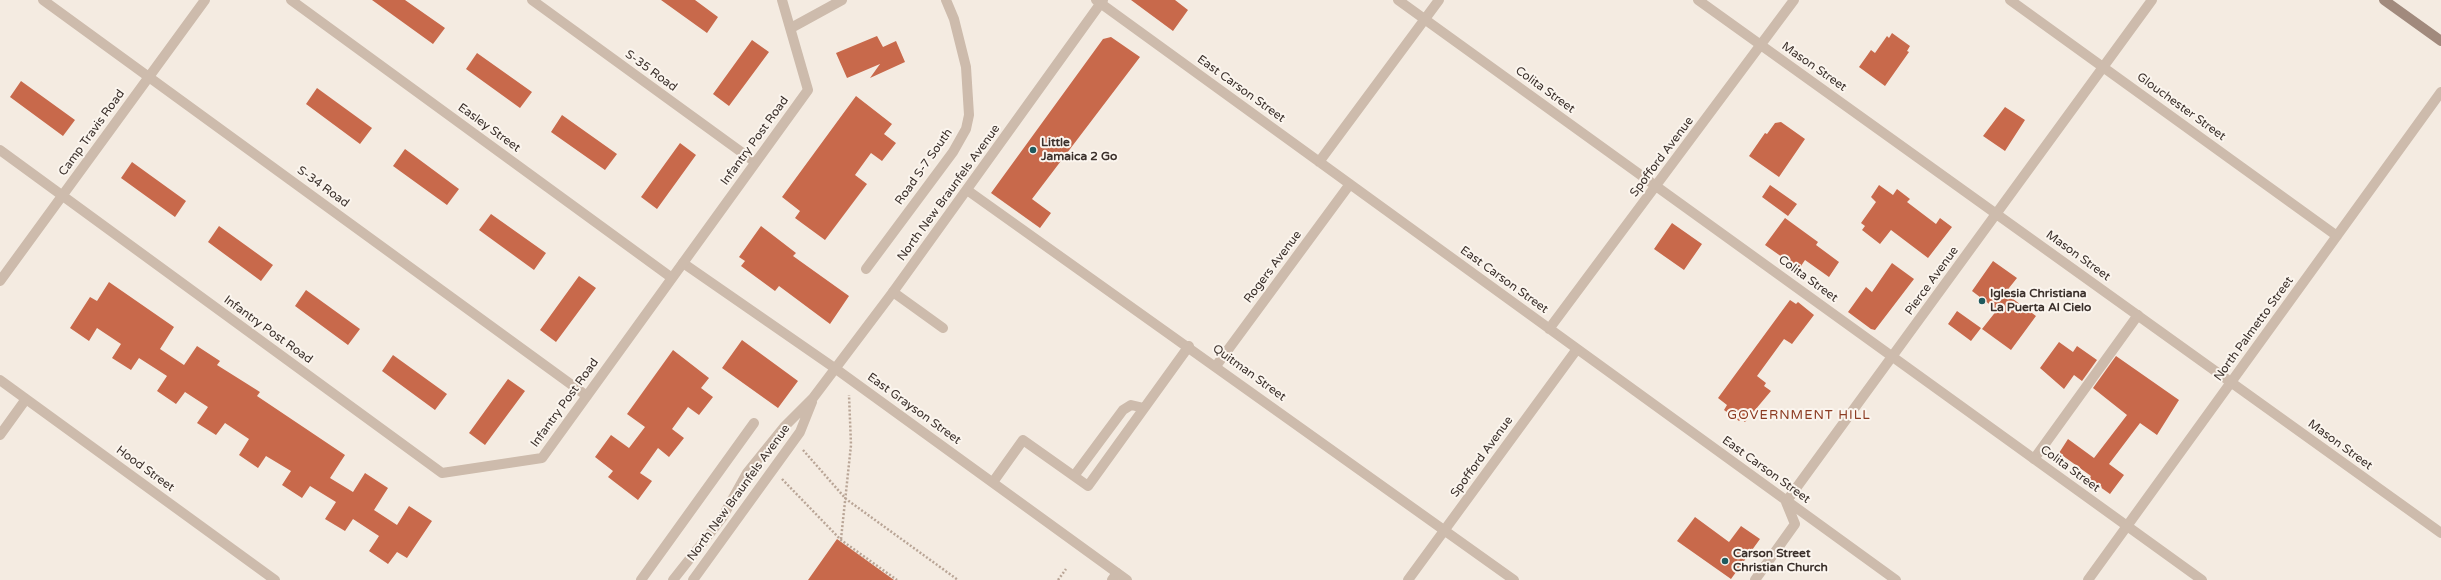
<!DOCTYPE html>
<html>
<head>
<meta charset="utf-8">
<style>
	body { margin:0 }
	canvas { display:block; background:#f4ebe1 }
</style>
</head>
<body>
<canvas width="2441" height="580"></canvas>
<script>
const context = document.querySelector('canvas').getContext('2d');
context.lineJoin = 'round';
function paint(path, color) { context.fillStyle = color; context.fill(path, 'evenodd'); }
const shape = rows => new Path2D(rows.map(r => 'M' + r).join(''));
function stroke(path, color, width, dash) { context.strokeStyle = color; context.lineWidth = width; context.lineCap = dash ? 'butt' : 'round'; context.setLineDash(dash || []); context.stroke(path); }
function drawText(font, color, halo, rows, align = 'center') {
  context.font = font + ' "Varela Round",sans-serif'; context.lineWidth = 4; context.setLineDash([]); context.textBaseline = 'middle'; context.strokeStyle = halo; context.fillStyle = color; for (const [text, x, y, turn = 0] of rows) {
    context.save(); context.translate(x, y); context.rotate((+turn || 0) * Math.PI / 180); context.textAlign = isNaN(turn) ? turn : align; if (halo) context.strokeText(text, 0, 0); context.fillText(text, 0, 0); context.restore();
  }
}
paint(shape([
	[372,0,405,0,445,28,433,44],
	[661,0,695,0,718,17,707,33],
	[1131,0,1175,0,1188,10,1173,31],
	[1892,33,1910,46,1907,51,1909,52,1885,86,1859,67,1871,50,1875,53,1887,36,1889,38],
	[877,36,883,47,896,41,905,62,870,78,880,64,847,78,836,53],
	[1111,37,1140,57,1032,199,1051,213,1040,228,991,193,1103,39],
	[752,40,769,52,729,106,713,94],
	[477,53,532,92,520,108,466,69],
	[21,81,75,120,63,136,10,97],
	[317,88,372,128,360,144,306,104],
	[856,96,892,124,884,134,896,143,882,161,871,153,855,175,867,184,825,240,795,218,800,211,782,197],
	[2005,107,2025,120,2005,151,1983,136],
	[562,115,617,154,605,170,551,132],
	[1781,122,1805,139,1779,177,1749,156,1765,133,1767,134,1775,123],
	[680,143,696,155,657,209,641,197],
	[405,149,459,189,447,205,393,166],
	[132,162,186,201,175,217,121,178],
	[1770,185,1797,204,1788,216,1762,197],
	[1879,185,1893,195,1897,189,1910,199,1907,202,1936,224,1940,218,1952,227,1928,258,1891,230,1880,244,1862,230,1865,226,1861,223,1876,202,1871,197],
	[491,214,546,253,534,270,479,230],
	[1785,218,1818,242,1816,245,1839,262,1829,277,1805,260,1799,269,1765,245],
	[1672,223,1702,244,1684,270,1654,249],
	[219,226,273,265,261,281,208,242],
	[761,226,796,253,793,256,849,296,830,324,779,286,775,291,741,266,745,261,739,257],
	[1993,261,2017,278,2005,293,2036,316,2011,350,1982,329,1997,310,1972,291],
	[1892,263,1914,279,1875,330,1871,329,1848,312,1866,287,1872,292],
	[579,276,596,288,556,342,540,330],
	[109,282,174,327,160,349,184,365,197,346,220,361,217,365,260,392,257,396,345,455,330,478,353,492,365,473,388,488,374,510,397,525,409,506,432,521,407,558,397,552,388,564,369,551,379,536,353,519,345,531,325,519,336,502,310,486,302,498,282,485,291,471,266,456,258,468,239,455,249,439,225,423,216,435,197,423,208,407,185,392,176,404,157,391,167,376,139,358,131,370,112,358,121,344,97,328,89,341,70,328,90,297,97,301],
	[306,290,360,329,348,345,295,306],
	[1790,300,1796,304,1798,302,1814,315,1792,344,1784,339,1757,376,1766,383,1764,386,1771,391,1745,422,1741,419,1739,421,1724,410,1727,405,1718,398],
	[1957,311,1981,328,1971,341,1948,324],
	[742,340,798,381,778,408,722,368],
	[2059,342,2073,352,2077,346,2097,360,2082,381,2074,375,2064,389,2040,368],
	[673,350,709,378,701,388,713,397,699,415,688,407,672,429,684,438,669,457,658,448,640,473,652,481,638,500,608,477,613,471,595,457,611,435,629,448,645,427,627,414],
	[393,355,447,394,435,410,382,371],
	[2116,356,2179,400,2157,435,2140,423,2109,464,2124,475,2110,494,2089,479,2091,476,2059,453,2068,439,2094,458,2127,415,2093,388],
	[508,379,525,391,485,445,469,433],
	[1695,517,1729,542,1741,526,1760,539,1731,579,1677,541],
	[837,539,894,580,808,580]
]), '#c8694b');
stroke(shape([
	[803,450,846,499,958,580],
	[782,479,841,540,897,580],
	[841,539,851,445,849,395],
	[1058,580,1066,569]
]), '#b9a596', 2.5, [2, 2]);
stroke(shape([
	[683,263,836,369],
	[893,292,943,328],
	[2034,459,2138,315],
	[1074,476,1123,410,1131,405,1144,408],
	[993,482,1023,440,1088,486,1189,346],
	[641,580,754,423],
	[1112,580,1117,573]
]), '#cdbbac', 10);
stroke(shape([
	[43,0,587,396],
	[291,0,672,278],
	[532,0,755,162],
	[1096,0,1896,580],
	[1398,0,2202,580],
	[1698,0,2441,533],
	[2010,0,2337,236],
	[791,28,842,0],
	[0,150,442,473,542,458,808,90,782,0],
	[1319,162,1439,0],
	[967,190,1514,580],
	[866,269,953,152,966,129,969,115,966,67,954,19,946,0],
	[0,281,205,0],
	[1549,329,1794,0],
	[1216,366,1350,184],
	[0,380,275,580],
	[0,435,26,399],
	[1408,580,1577,349],
	[1755,580,1795,524,1786,502,2152,0],
	[2088,580,2441,92]
]), '#cdbbac', 10);
stroke(shape([
	[836,369,1127,580],
	[673,580,722,518,747,473,785,426,813,398,893,292,1103,0],
	[693,580,800,432,812,402]
]), '#cdbbac', 10);
stroke(shape([
	[2384,0,2441,41]
]), '#a18a7d', 10);
for (const [x, y, r, color] of [
	[1033,150,4,"#1f5a5e"],
	[1982,301,4,"#1f5a5e"],
	[1725,561,4,"#1f5a5e"]
]) { const dot = new Path2D(); dot.arc(x, y, r, 0, 2 * Math.PI); context.fillStyle = color; context.fill(dot); stroke(dot, '#fbf5ee', 1.5); }
drawText('12px', '#3b302b', '#fbf5ee', [
	["Mason Street",1814,67,35],
	["S-35 Road",651,71,36],
	["East Carson Street",1241,89,36],
	["Colita Street",1545,90,36],
	["Glouchester Street",2181,107,36],
	["Easley Street",489,128,36],
	["Camp Travis Road",92,133,-54],
	["Infantry Post Road",755,141,-54],
	["Spofford Avenue",1662,157,-53],
	["Road S-7 South",924,167,-55],
	["S-34 Road",323,187,36],
	["North New Braunfels Avenue",949,193,-54],
	["Mason Street",2078,256,36],
	["Rogers Avenue",1273,267,-53],
	["Colita Street",1808,279,36],
	["East Carson Street",1504,280,36],
	["Pierce Avenue",1932,281,-54],
	["North Palmetto Street",2254,329,-54],
	["Infantry Post Road",268,330,36],
	["Quitman Street",1249,373,36],
	["Infantry Post Road",565,403,-54],
	["East Grayson Street",914,409,36],
	["Mason Street",2340,445,36],
	["Spofford Avenue",1482,457,-54],
	["Hood Street",145,469,36],
	["Colita Street",2070,469,36],
	["East Carson Street",1766,470,36],
	["North New Braunfels Avenue",739,493,-54]
]);
drawText('bold 12px', '#3b302b', '#fbf5ee', [
	["Little",1041,143],
	["Jamaica 2 Go",1041,157],
	["Iglesia Christiana",1990,294],
	["La Puerta Al Cielo",1990,308],
	["Carson Street",1733,554],
	["Christian Church",1733,568]
], 'left');
context.letterSpacing = '1px';
drawText('13px', '#8c3b22', '#fbf5ee', [
	["GOVERNMENT HILL",1799,416]
]);
context.letterSpacing = '0px';
</script>
</body>
</html>
